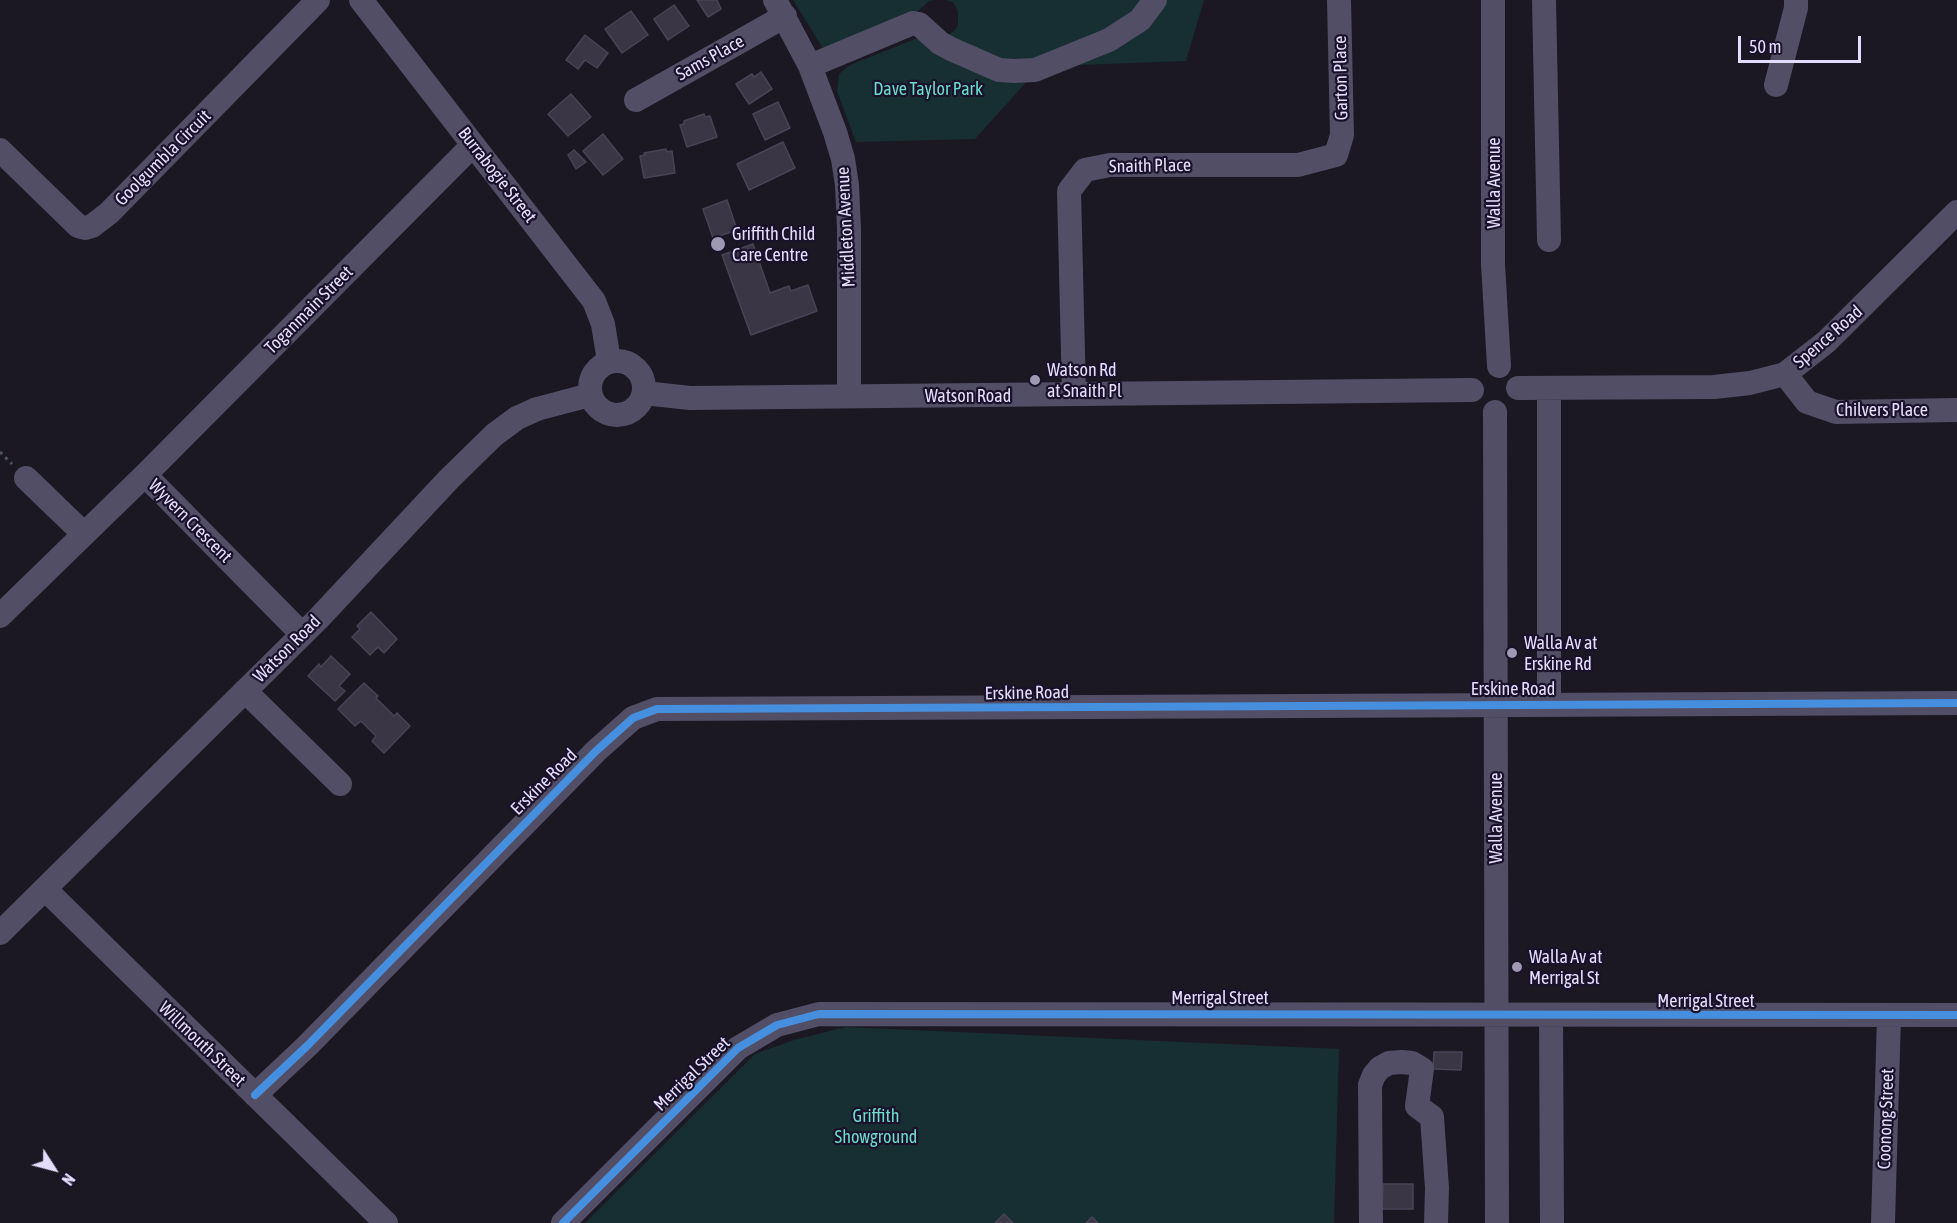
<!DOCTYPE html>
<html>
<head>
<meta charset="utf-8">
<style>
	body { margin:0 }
	#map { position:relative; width:1957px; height:1223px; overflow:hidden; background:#1b1824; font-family:"Asap Condensed",sans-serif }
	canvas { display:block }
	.north { position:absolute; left:24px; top:1139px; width:60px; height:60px; -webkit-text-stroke:4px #19122a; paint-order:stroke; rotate:126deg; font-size:16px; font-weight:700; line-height:24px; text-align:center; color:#e5ddfd }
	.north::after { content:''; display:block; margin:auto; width:21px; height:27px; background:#e5ddfd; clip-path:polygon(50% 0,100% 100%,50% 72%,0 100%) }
	.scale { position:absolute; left:1738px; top:36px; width:123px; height:27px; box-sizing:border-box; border:3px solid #e5ddfd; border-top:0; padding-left:8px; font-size:18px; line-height:21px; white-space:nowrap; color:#e5ddfd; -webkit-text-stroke:4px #19122a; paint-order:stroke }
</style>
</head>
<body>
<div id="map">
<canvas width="1957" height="1223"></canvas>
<div class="north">N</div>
<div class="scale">50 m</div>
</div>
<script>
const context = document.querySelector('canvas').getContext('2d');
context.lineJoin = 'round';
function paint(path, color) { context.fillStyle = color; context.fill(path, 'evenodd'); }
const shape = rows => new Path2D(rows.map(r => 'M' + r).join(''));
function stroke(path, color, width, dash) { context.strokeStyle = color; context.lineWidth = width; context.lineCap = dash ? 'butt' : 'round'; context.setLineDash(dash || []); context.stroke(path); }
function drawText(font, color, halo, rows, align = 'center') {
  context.font = font + ' "Asap Condensed",sans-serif'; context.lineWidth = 4.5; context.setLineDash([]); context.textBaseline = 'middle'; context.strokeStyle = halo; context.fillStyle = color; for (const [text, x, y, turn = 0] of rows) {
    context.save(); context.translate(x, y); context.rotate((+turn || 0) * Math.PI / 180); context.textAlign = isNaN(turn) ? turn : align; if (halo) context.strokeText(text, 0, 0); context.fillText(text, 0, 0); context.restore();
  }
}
paint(shape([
	[793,0,934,0,929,1,912,17,840,51,822,47],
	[946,0,1204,0,1186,61,1079,65,1056,49,975,139,856,142,837,91,839,74,850,65,915,39,946,36,953,32,958,26,958,11,953,2],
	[846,1027,1339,1049,1334,1223,585,1223,755,1054,794,1040]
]), '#172e32');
const building = shape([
	[697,0,717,0,721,9,708,17,697,0],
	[674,5,689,26,668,40,654,19,674,5],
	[631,11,648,35,622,53,605,29,631,11],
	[585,35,608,53,597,68,585,60,578,69,566,60,585,35],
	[761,72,772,89,749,104,736,84,752,74,754,77,761,72],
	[571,94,591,117,568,136,548,114,571,94],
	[778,102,790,128,765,140,753,114,778,102],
	[704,114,705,117,710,116,717,137,687,147,680,125,684,124,684,121,704,114],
	[603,134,623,159,603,175,583,151,603,134],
	[783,142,795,168,749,190,737,164,783,142],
	[666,149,667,152,672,151,675,173,644,178,640,156,645,155,644,153,666,149],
	[574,150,586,162,576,169,568,155,574,150],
	[727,200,737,230,713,238,703,209,727,200],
	[753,244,770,293,789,286,791,291,808,285,817,311,751,335,722,255,753,244],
	[371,612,397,639,384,653,378,647,370,655,352,637,360,629,357,626,371,612],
	[331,656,350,674,339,686,345,691,335,701,308,676,319,664,321,667,331,656],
	[364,683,378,696,376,698,394,716,397,713,410,726,384,753,372,741,376,736,361,721,355,726,338,709,364,683],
	[1434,1052,1462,1052,1461,1070,1433,1069,1434,1052],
	[1383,1184,1413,1184,1413,1209,1382,1209,1383,1184],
	[1004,1214,1013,1223,995,1223,1004,1214],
	[1092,1217,1098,1223,1086,1223,1092,1217]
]);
paint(building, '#3b3645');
stroke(building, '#494357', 1.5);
stroke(shape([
	[0,452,12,464]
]), '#4d5665', 3, [3, 4.5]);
stroke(shape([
	[361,0,594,301,603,324,609,361],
	[775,0,810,66,835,132,843,159,847,185,849,229,849,396],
	[1493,0,1493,264,1499,366],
	[1544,0,1549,240],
	[810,66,913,23,919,24,940,43,951,49,999,70,1014,71,1035,70,1109,40,1140,20,1155,0],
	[1776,85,1796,8,1796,0],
	[636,100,785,16],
	[0,150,78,226,85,228,92,226,109,213,318,0],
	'590 388a27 27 0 1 1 54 0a27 27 0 1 1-54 0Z',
	[1785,374,1807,402,1836,412,1957,410],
	[1518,388,1714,387,1750,383,1785,374,1826,342,1957,212],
	[1549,389,1549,704],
	[644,393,690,398,1472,390],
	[1074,394,1069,191,1085,170,1110,165,1298,165,1336,155,1342,135,1339,0],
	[1495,412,1497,1223],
	[145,475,302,634],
	[26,478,84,534],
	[0,616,145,475,473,145],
	[245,691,340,784],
	[45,889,386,1223],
	[0,933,318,619,449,479,494,435,517,418,537,409,590,395],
	[1551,1015,1552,1223],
	[255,1095,307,1046,596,751,633,718,657,709,1957,703],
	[563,1223,738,1048,777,1025,819,1014,1957,1015],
	[1371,1223,1370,1085,1374,1075,1380,1068,1389,1063,1402,1062,1412,1063,1422,1069,1417,1106,1432,1117,1437,1188,1436,1223],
	[1883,1223,1889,1016]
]), '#514e65', 24);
stroke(shape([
	[255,1095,307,1046,596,751,633,718,657,709,1957,703],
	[563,1223,738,1048,777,1025,819,1014,1957,1015]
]), '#468fdf', 8);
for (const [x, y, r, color] of [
	[718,244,8,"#9e98b1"],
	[1035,380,6,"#9e98b1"],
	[1512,653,6,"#9e98b1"],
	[1517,967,6,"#9e98b1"]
]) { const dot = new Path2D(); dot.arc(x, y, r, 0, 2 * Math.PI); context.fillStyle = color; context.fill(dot); stroke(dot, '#19122a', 2); }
drawText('18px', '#e5ddfd', '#19122a', [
	["Sams Place",710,58,-29],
	["Garton Place",1341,78,-91],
	["Goolgumbla Circuit",163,158,-45],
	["Snaith Place",1150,166,-1],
	["Burrabogie Street",497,175,52],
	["Walla Avenue",1494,183,-90],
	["Middleton Avenue",846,227,-93],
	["Toganmain Street",309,310,-45],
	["Spence Road",1828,337,-41],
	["Watson Road",968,396],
	["Chilvers Place",1882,410],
	["Wyvern Crescent",190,521,45],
	["Watson Road",287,649,-45],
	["Erskine Road",1513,689],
	["Erskine Road",1027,693,-1],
	["Erskine Road",544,782,-45],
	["Walla Avenue",1496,818,-90],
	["Merrigal Street",1220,998],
	["Merrigal Street",1706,1001],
	["Willmouth Street",202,1044,44],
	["Merrigal Street",692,1074,-44],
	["Coonong Street",1886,1119,-88]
]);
drawText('18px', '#6bdccd', '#19122a', [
	["Dave Taylor Park",928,89],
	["Griffith",876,1116],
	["Showground",876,1137]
]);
drawText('18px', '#e5ddfd', '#19122a', [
	["Griffith Child",732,234],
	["Care Centre",732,255],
	["Watson Rd",1047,370],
	["at Snaith Pl",1047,391],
	["Walla Av at",1524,643],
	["Erskine Rd",1524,664],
	["Walla Av at",1529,957],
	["Merrigal St",1529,978]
], 'left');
</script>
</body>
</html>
